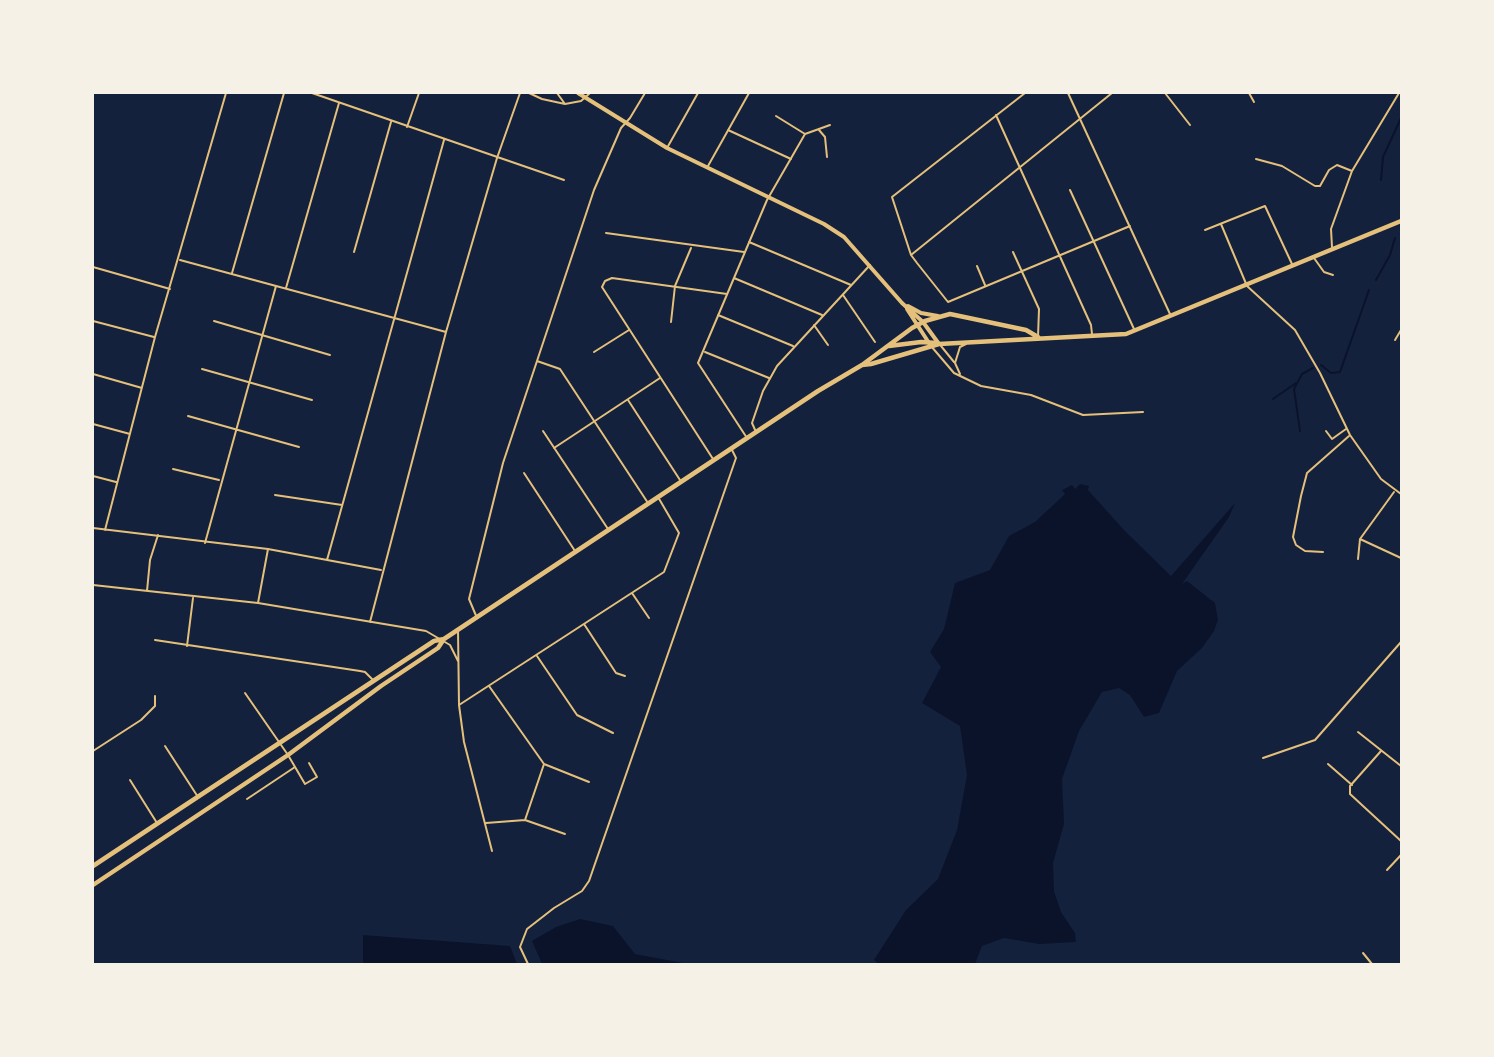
<!DOCTYPE html>
<html>
<head>
<meta charset="utf-8">
<style>
	body { margin:0 }
	#map { position:relative; width:1494px; height:1057px; overflow:hidden; background:#14213d; font-family:Lato,sans-serif }
	canvas { display:block }
	.frame { position:absolute; inset:0; border:94px solid #f6f1e7; pointer-events:none }
</style>
</head>
<body>
<div id="map">
<canvas width="1494" height="1057"></canvas>
<div class="frame"></div>
</div>
<script>
const context = document.querySelector('canvas').getContext('2d');
context.lineJoin = 'round';
function paint(path, color) { context.fillStyle = color; context.fill(path, 'evenodd'); }
const shape = rows => new Path2D(rows.map(r => 'M' + r).join(''));
function stroke(path, color, width, dash) { context.strokeStyle = color; context.lineWidth = width; context.lineCap = dash ? 'butt' : 'round'; context.setLineDash(dash || []); context.stroke(path); }
paint(shape([
	[1080,484,1089,486,1088,490,1124,530,1171,576,1235,503,1229,517,1182,584,1187,581,1215,603,1218,620,1214,631,1202,648,1177,671,1159,713,1144,717,1130,695,1119,688,1102,692,1079,731,1062,779,1064,824,1053,863,1054,891,1061,912,1075,933,1076,942,1039,944,1004,938,982,946,975,964,879,964,874,960,906,910,938,879,957,830,967,775,960,726,922,703,941,667,930,652,944,629,955,583,990,570,1009,536,1035,522,1065,494,1062,490,1072,485,1075,489],
	[580,919,613,926,635,954,688,964,542,964,532,941,556,927],
	[363,935,510,946,517,964,363,964]
]), '#0b132b');
stroke(shape([
	[1381,180,1383,157,1401,118],
	[1376,280,1390,255,1395,238],
	[1321,365,1331,373,1340,372,1369,290],
	[1273,399,1296,383],
	[1300,431,1294,389,1302,374,1313,368]
]), '#0b132b', 2);
stroke(shape([
	[1328,764,1352,785]
]), '#e5c07b', 2);
stroke(shape([
	[312,93,564,180],
	[529,93,542,99,565,104,581,101,590,93],
	[557,93,565,104],
	[1025,93,892,197,911,255,917,263,948,302,1130,226],
	[1068,93,1170,314],
	[1165,93,1190,125],
	[1249,93,1254,102],
	[996,115,1091,325,1092,334],
	[776,116,805,134,830,125],
	[407,127,419,93],
	[728,130,791,159],
	[819,130,825,137,827,157],
	[667,148,698,93],
	[1256,159,1282,166,1315,186,1320,186,1329,170,1337,165,1352,171],
	[708,166,749,93],
	[1070,190,1134,329],
	[1221,224,1247,286,1295,330,1320,373,1350,435,1381,479,1401,494],
	[1205,230,1265,206,1292,264],
	[606,233,744,252],
	[749,242,851,285],
	[1332,247,1331,229,1352,171,1399,93],
	[354,252,391,122],
	[1013,252,1039,309,1038,337],
	[911,255,1112,93],
	[1314,258,1324,272,1333,275],
	[180,260,446,332],
	[977,266,985,285],
	[93,267,170,289],
	[232,273,284,93],
	[734,278,822,315],
	[286,288,339,103],
	[843,295,875,342],
	[718,315,793,346],
	[93,321,154,337],
	[214,321,330,355],
	[671,322,675,286,691,248],
	[814,325,828,345],
	[1395,340,1401,330],
	[931,346,954,373,981,386,1031,395,1083,415,1143,412],
	[941,346,954,362],
	[594,352,629,330],
	[705,352,769,378],
	[537,361,560,369,648,503],
	[202,369,312,400],
	[93,374,142,388],
	[960,374,955,363,960,347,966,344],
	[628,400,680,480],
	[188,416,299,447],
	[93,424,130,434],
	[543,431,608,529],
	[1326,431,1332,439,1346,429],
	[756,432,752,423,763,391,777,366,870,265],
	[747,438,698,363,767,200,805,134],
	[554,448,660,378],
	[713,459,602,287,605,281,612,278,727,294],
	[173,469,219,480],
	[524,473,575,551],
	[93,476,116,482],
	[275,495,342,505],
	[93,528,268,549,381,570],
	[105,530,155,337,226,93],
	[1360,539,1401,558],
	[205,543,276,286],
	[1323,552,1305,551,1296,545,1293,537,1301,496,1307,473,1349,436],
	[1358,559,1360,539,1394,492],
	[327,560,444,140],
	[93,585,258,603,426,631,450,645,458,661],
	[147,591,150,560,158,535],
	[632,593,649,618],
	[258,603,268,549],
	[477,618,469,599,503,463,594,190,621,128,630,118,645,93],
	[370,622,446,332,497,158,520,93],
	[584,624,616,673,625,676],
	[458,630,459,705,464,742,492,851],
	[155,640,360,671,365,672,374,681],
	[187,646,193,598],
	[537,656,577,715,613,733],
	[489,686,544,764,589,782],
	[245,693,288,755,305,784,317,777,309,763],
	[459,705,664,572,679,533,658,497],
	[1358,732,1401,766],
	[165,746,198,797],
	[93,751,141,720,155,706,155,696],
	[1381,751,1350,786,1350,794,1401,841],
	[1263,758,1315,740,1401,642],
	[130,780,157,823],
	[247,799,295,767],
	[525,820,544,764],
	[486,823,525,820,565,834],
	[1387,870,1401,855],
	[1363,953,1372,964],
	[528,964,520,947,527,929,554,908,582,891,589,881,736,458,731,448]
]), '#e5c07b', 2);
stroke(shape([
	[578,93,667,148,824,224,844,237,902,303,923,322,939,344],
	[908,306,921,313,938,316],
	[907,309,929,343]
]), '#e5c07b', 4);
stroke(shape([
	[889,346,921,342,937,343],
	[862,365,871,364,939,344,1126,334,1401,221],
	[93,866,434,641,444,639],
	[93,885,288,755,381,686,438,648,444,639,818,391,862,365,912,328,925,321,950,314,1026,330,1038,337]
]), '#e5c07b', 4.5);
</script>
</body>
</html>
